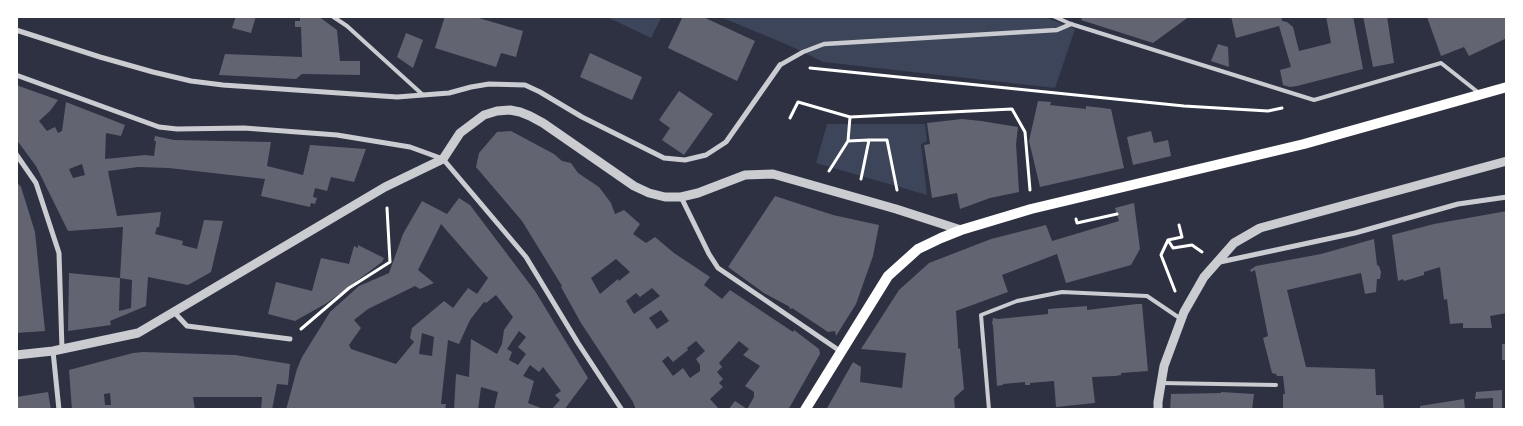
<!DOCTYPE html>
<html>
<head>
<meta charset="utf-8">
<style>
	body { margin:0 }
	#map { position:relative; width:1523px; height:426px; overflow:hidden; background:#2d3142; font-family:Montserrat,sans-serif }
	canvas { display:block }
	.frame { position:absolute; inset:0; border:18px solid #fff; pointer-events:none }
</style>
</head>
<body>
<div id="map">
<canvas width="1523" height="426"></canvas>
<div class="frame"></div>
</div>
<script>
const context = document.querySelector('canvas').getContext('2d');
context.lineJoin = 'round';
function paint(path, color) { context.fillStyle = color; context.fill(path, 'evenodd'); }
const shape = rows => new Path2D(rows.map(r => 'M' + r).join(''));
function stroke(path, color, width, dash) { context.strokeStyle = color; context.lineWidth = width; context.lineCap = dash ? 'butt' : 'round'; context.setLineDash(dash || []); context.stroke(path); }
paint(shape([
	[605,16,662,16,651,38],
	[718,16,1042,16,1075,29,1055,88,823,62,788,45],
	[827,124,925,124,927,141,921,144,927,195,816,163]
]), '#3c4559');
paint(shape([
	[236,16,256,16,251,33,232,28],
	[300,16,318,16,337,30,340,61,360,61,360,75,302,74,296,79,219,75,225,54,302,57,301,27,295,27,295,21,300,21],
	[445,16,472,16,523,31,516,57,501,53,496,67,435,48],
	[683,16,701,16,755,41,737,81,668,48],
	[1083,16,1190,16,1153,43,1081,20],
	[1231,16,1281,16,1282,21,1287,22,1293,27,1299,51,1331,43,1326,16,1353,16,1363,69,1297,86,1290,87,1283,85,1280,70,1291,67,1279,26,1236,38],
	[1363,16,1387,16,1394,63,1373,67],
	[1430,16,1507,16,1507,38,1469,56,1464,47,1441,56,1427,17],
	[406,33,423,40,413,68,397,57],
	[1218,44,1228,47,1229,67,1211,61],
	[590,53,642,77,632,100,580,77],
	[16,85,58,100,50,111,39,121,47,131,55,127,58,133,62,131,66,102,125,125,121,136,106,133,105,159,145,155,154,156,156,141,154,141,155,136,174,140,271,142,267,166,303,175,310,145,366,149,354,182,331,177,327,191,315,188,313,197,317,198,315,204,311,203,310,207,261,196,265,179,169,168,138,167,108,171,117,216,161,212,159,227,157,227,155,234,183,241,182,245,197,249,204,220,223,221,211,272,188,285,148,277,146,306,110,321,111,325,68,331,69,273,120,278,119,311,131,308,132,280,120,278,123,227,68,231,36,166,16,139],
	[82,164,85,175,73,178,69,169],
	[679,91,713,114,684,155,662,140,670,128,659,120],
	[1038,101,1051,102,1050,105,1086,109,1086,106,1111,109,1124,168,1040,187,1029,141],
	[962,119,981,121,1018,127,1016,144,1019,192,990,198,960,209,957,193,932,198,924,145,930,144,927,123],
	[511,131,554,154,562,161,571,163,578,173,599,187,611,203,615,214,624,210,640,224,633,234,646,243,655,237,674,253,710,277,704,285,722,299,730,290,793,332,794,330,819,349,820,354,788,410,728,410,735,401,747,409,754,397,754,392,745,386,760,366,743,355,749,349,739,341,719,363,722,367,717,372,723,379,719,383,723,387,710,399,720,410,636,410,633,402,581,323,561,287,562,286,522,221,476,167,479,153,497,132],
	[616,259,630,272,619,281,618,279,600,294,591,278],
	[652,288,660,296,634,314,626,301,636,293,640,297],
	[661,310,669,321,657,329,649,318],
	[696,341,705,351,696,359,700,365,700,371,690,378,683,368,673,376,662,361,668,356,673,362,688,350,687,348],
	[1151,131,1154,143,1168,140,1171,156,1133,165,1127,137],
	[16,181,21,187,35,232,45,331,16,333],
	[775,196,833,215,879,225,873,256,856,304,836,336,835,331,828,332,792,308,791,309,789,308,790,307,764,293,728,267],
	[459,198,470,205,535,291,588,378,564,410,551,410,560,400,555,395,561,391,543,367,539,372,530,365,523,376,534,381,528,403,546,410,494,410,498,392,481,387,478,410,454,410,456,374,469,377,471,339,497,354,502,344,504,330,513,317,496,295,486,303,484,302,470,320,459,344,448,340,441,404,446,404,445,410,345,410,333,408,333,410,286,410,297,369,302,357,330,312,359,286,389,273,403,234,422,201,447,214],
	[441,224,488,278,477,294,468,288,453,308,444,301,412,328,410,338,414,342,396,364,351,349,349,345,361,328,354,320,368,309,415,286,420,289,434,283,418,270],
	[519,331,526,337,518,347,526,354,518,365,509,360,512,352,507,349],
	[422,333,434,337,432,356,419,354],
	[1134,203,1140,249,1131,265,1066,283,1057,254,1002,275,1008,292,956,311,958,342,958,349,960,348,964,389,954,398,955,410,826,410,853,362,861,367,860,382,902,388,906,353,861,349,899,290,929,263,991,239,1046,225,1052,241,1119,221,1115,208],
	[1507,211,1507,313,1490,316,1492,328,1463,328,1463,323,1450,324,1447,299,1444,300,1440,267,1424,272,1424,275,1404,281,1403,279,1398,281,1392,235,1434,224],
	[1374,239,1377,265,1379,266,1381,272,1380,279,1377,279,1376,292,1365,294,1361,273,1287,290,1306,367,1375,369,1376,395,1383,395,1384,410,1283,410,1283,394,1285,394,1283,376,1277,376,1276,374,1272,373,1263,338,1268,336,1255,270,1251,272,1250,270,1256,266,1321,254],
	[358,245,384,258,382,262,327,303,295,321,268,314,276,282,312,291,321,258,349,264,354,246,358,248],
	[1137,304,1142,304,1148,371,1121,373,1121,375,1115,376,1092,377,1095,403,1056,407,1054,381,1030,383,1030,385,1025,385,1025,382,1003,384,1003,385,997,386,993,325,992,324,993,318,998,319,1048,314,1048,309,1087,306,1087,310],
	[1502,344,1507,344,1507,360,1502,360],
	[143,352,235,355,290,364,288,385,277,384,272,410,261,410,262,397,193,397,195,410,72,410,69,370,133,353],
	[110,393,111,405,105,405,104,394],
	[1502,390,1502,410,1493,410,1493,398,1475,399,1476,392],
	[48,392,51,410,16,410,16,397],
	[1221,392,1254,394,1252,410,1170,410,1171,394,1221,393],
	[1464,399,1465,410,1420,410,1420,406]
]), '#626471');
stroke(shape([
	[810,68,1184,106,1268,111,1282,108],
	[790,118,798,102,850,117,1012,109,1025,132,1030,190],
	[869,140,887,140,897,190],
	[848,141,869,140,861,179],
	[829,171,848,141,850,117],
	[1076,219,1077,223,1117,214],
	[1168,240,1182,237,1179,225],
	[1175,291,1161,255,1168,240,1173,248,1192,245,1202,252],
	[301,329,349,288,390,262,387,208]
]), '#fff', 3);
stroke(shape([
	[332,16,347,26,423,95],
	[1053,16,1071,24,1314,100,1441,63,1479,93],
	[1161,383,1276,385],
	[989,410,981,315,1017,301,1062,292,1147,296,1181,319]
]), '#caccd0', 4);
stroke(shape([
	[780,65,803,52,824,44,1057,30,1071,24]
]), '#caccd0', 4.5);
stroke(shape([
	[16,30,100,57,153,72,191,81,223,85,397,97,449,93,471,87,489,84,525,85,540,92,582,117,664,158,685,160,706,155,726,142,780,65],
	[16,75,159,127,177,129,244,128,337,135,410,147,443,159,526,257,578,343,622,410],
	[16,154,36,183,59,253,62,349],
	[681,197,709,254,718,268,840,351],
	[1220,262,1355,233,1458,204,1507,197],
	[174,312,187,326,290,339],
	[53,351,59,410]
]), '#caccd0', 5);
stroke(shape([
	[16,355,53,351,138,333,385,187,443,159,460,133,484,115,497,111,510,110,520,112,530,116,543,123,634,186,649,193,665,197,681,197,698,193,745,175,773,174,896,209,961,230],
	[1158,410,1158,402,1164,366,1184,312,1204,277,1234,243,1260,228,1507,161]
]), '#caccd0', 9);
stroke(shape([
	[805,410,888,276,918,249,941,238,961,230,1031,209,1304,144,1507,87]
]), '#fff', 10);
</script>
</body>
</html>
